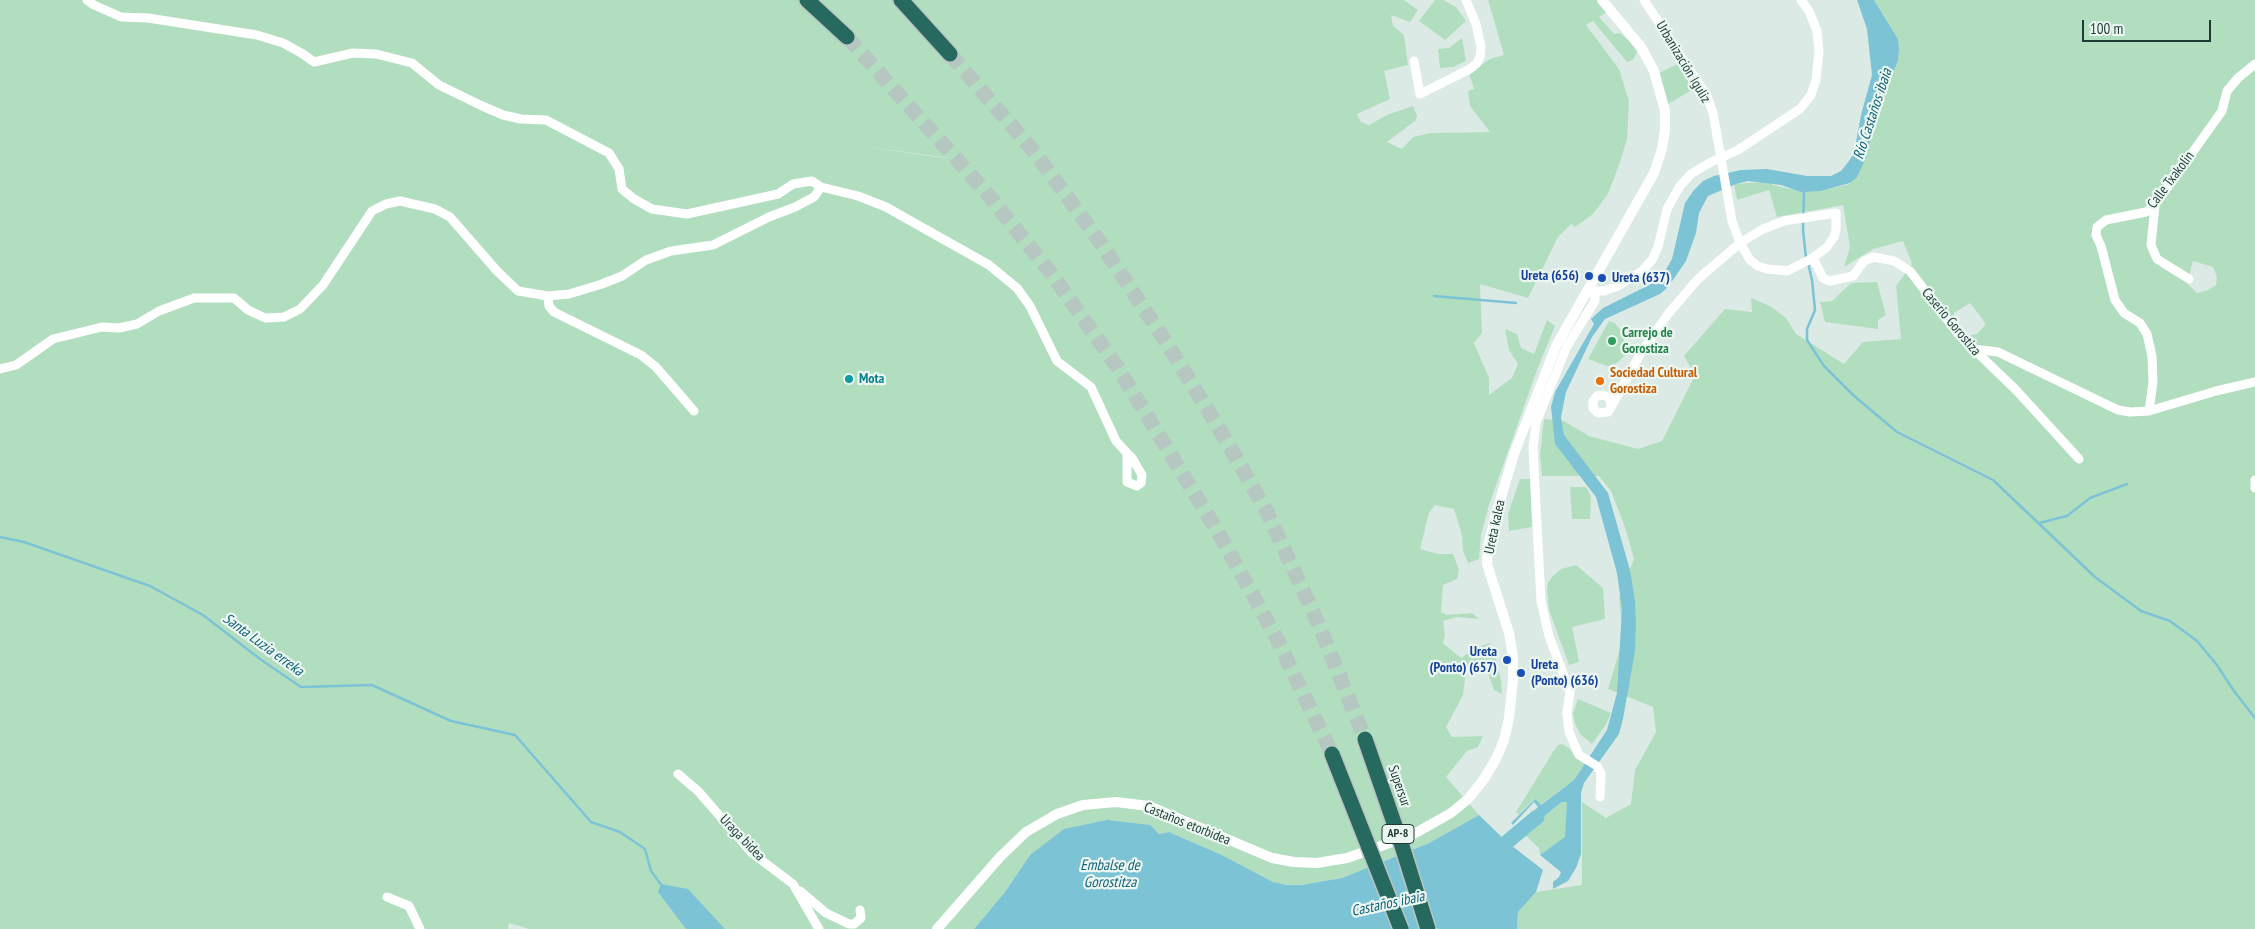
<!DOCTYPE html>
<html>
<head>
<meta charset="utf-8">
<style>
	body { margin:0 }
	#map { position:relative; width:2255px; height:929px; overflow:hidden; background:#dceae5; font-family:"PT Sans Narrow",sans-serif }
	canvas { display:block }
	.scale { position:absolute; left:2082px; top:20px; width:129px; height:22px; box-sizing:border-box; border:2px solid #1d3a34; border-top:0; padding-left:6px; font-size:15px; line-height:18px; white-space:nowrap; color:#1d3a34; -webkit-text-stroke:4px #ecf7f2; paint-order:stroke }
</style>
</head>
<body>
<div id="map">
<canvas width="2255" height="929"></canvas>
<div class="scale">100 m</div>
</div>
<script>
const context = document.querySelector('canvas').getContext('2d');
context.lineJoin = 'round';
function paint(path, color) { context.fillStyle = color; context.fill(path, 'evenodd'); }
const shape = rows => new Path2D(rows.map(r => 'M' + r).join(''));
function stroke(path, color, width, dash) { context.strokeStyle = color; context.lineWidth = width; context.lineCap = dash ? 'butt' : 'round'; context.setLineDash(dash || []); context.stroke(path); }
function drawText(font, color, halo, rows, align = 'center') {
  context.font = font + ' "PT Sans Narrow",sans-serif'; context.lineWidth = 4.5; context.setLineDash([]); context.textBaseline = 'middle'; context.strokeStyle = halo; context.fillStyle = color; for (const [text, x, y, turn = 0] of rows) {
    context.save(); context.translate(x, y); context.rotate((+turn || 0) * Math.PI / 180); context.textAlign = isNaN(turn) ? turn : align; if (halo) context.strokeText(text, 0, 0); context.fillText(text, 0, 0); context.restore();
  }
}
paint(shape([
	[0,0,1404,0,1418,10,1410,22,1391,15,1393,26,1404,35,1408,65,1384,71,1390,99,1357,114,1361,122,1369,125,1387,115,1413,106,1417,116,1416,120,1387,142,1402,149,1413,137,1431,133,1490,132,1470,106,1468,91,1474,89,1469,73,1490,59,1504,55,1488,0,1607,0,1613,8,1599,17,1614,34,1620,33,1630,42,1637,52,1633,60,1627,62,1593,21,1586,25,1619,69,1629,101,1627,139,1620,162,1608,194,1593,214,1575,227,1571,224,1558,237,1528,298,1480,284,1482,333,1474,343,1489,378,1489,395,1512,378,1518,364,1509,350,1505,329,1517,334,1521,348,1534,354,1547,320,1555,326,1537,370,1489,505,1481,535,1479,559,1468,563,1463,551,1462,535,1454,509,1435,505,1429,513,1420,549,1438,554,1453,554,1459,570,1457,579,1443,585,1441,612,1447,615,1472,613,1479,619,1457,617,1443,621,1445,635,1443,643,1461,658,1474,649,1489,643,1494,653,1501,680,1502,694,1494,690,1488,673,1481,663,1466,671,1463,695,1446,727,1452,737,1483,736,1478,747,1467,751,1446,777,1479,815,1429,843,1342,878,1301,885,1287,885,1273,882,1222,855,1169,832,1030,855,1005,892,974,929,529,929,509,923,508,929,0,929],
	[867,147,868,147,957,159,930,156],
	[1435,0,1443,0,1456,7,1466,21,1445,40,1419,21],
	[1874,0,2255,0,2255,929,1517,929,1518,912,1536,892,1582,885,1582,802,1606,818,1631,804,1635,770,1656,732,1653,707,1608,689,1620,649,1622,624,1619,598,1634,559,1625,527,1611,491,1599,476,1542,476,1540,455,1544,419,1564,421,1589,436,1638,449,1662,441,1695,375,1684,356,1725,309,1752,312,1751,298,1770,306,1786,318,1796,334,1844,364,1863,342,1901,339,1896,286,1912,264,1903,241,1873,249,1844,267,1850,247,1843,205,1777,217,1769,190,1737,200,1734,184,1763,182,1789,189,1821,191,1850,184,1880,98,1898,61,1899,49,1898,39],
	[2193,261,2213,267,2217,277,2216,285,2208,290,2197,293,2187,283],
	[1970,303,1986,324,1977,334,1967,336,1954,318,1954,313],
	[1462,38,1466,61,1453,67,1440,68,1438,49,1449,48],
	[1682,62,1697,87,1668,104,1659,73],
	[1877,282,1886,315,1878,320,1878,329,1825,322,1820,302,1832,301,1851,283],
	[1609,321,1615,323,1622,332,1626,350,1625,355,1617,363,1607,366,1588,359],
	[1520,479,1530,479,1532,527,1509,531,1508,514],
	[1570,487,1586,487,1591,496,1590,519,1572,519],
	[1576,565,1603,588,1605,619,1572,627,1579,662,1569,665,1549,610,1547,591,1548,582,1553,576,1561,569],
	[1578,699,1611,713,1605,726,1592,744,1580,734,1575,724,1573,713],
	[1562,744,1569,748,1576,758,1585,763,1574,780,1540,805,1534,799,1519,814,1516,812,1553,752,1558,745],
	[1565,800,1567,802,1566,835,1564,840,1540,855,1539,848,1523,833]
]), '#b2dec0');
paint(shape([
	[1857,0,1874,0,1898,39,1899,49,1898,61,1876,110,1867,156,1857,177,1850,183,1821,191,1801,192,1781,185,1748,181,1736,184,1708,196,1699,213,1696,233,1686,261,1668,287,1660,294,1605,319,1592,337,1566,392,1561,417,1564,435,1608,493,1630,570,1635,601,1636,623,1635,651,1623,719,1619,734,1584,783,1581,793,1581,854,1576,868,1568,881,1553,889,1553,882,1559,877,1561,872,1540,855,1565,837,1567,802,1562,802,1523,833,1517,828,1538,807,1534,802,1513,825,1511,823,1535,799,1541,805,1574,780,1607,730,1617,693,1622,609,1617,573,1596,497,1555,444,1551,407,1555,392,1594,324,1591,319,1603,308,1653,283,1664,273,1672,259,1685,203,1694,190,1703,181,1714,176,1741,170,1767,169,1807,176,1831,176,1841,171,1849,161,1854,153,1861,115,1872,75,1867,29],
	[1479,815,1507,842,1543,870,1536,892,1518,912,1517,929,1438,929,1429,924,1422,929,974,929,1005,892,1030,855,1064,829,1107,820,1150,825,1159,834,1169,832,1222,855,1273,882,1287,885,1301,885,1342,878,1429,843],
	[661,884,688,889,725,929,686,929,658,892]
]), '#7dc3d6');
stroke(shape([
	[1804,189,1803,230,1806,258],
	[1808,263,1812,280,1815,310,1807,329,1807,340,1824,366,1853,395,1897,432,1993,480,2095,577,2141,611,2170,621,2197,641,2217,665,2234,691,2255,718],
	[1434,296,1516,303],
	[2039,523,2067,516,2090,498,2127,484],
	[0,537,24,542,150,586,203,615,260,659,301,687,372,685,451,721,515,735,591,822,620,832,645,849,651,871,662,886]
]), '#7dc3d6', 2.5);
stroke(shape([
	[1493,858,1507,842,1537,817]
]), '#7dc3d6', 15);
stroke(shape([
	[847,37,985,191,1051,273,1118,368,1218,532,1277,639,1332,754],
	[950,54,1036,154,1100,242,1166,342,1223,435,1267,512,1318,623,1365,739]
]), '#b6c7c2', 15, [15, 8]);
const motorway = shape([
	[807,0,847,37],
	[901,0,950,54]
]);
stroke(motorway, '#bbc4c2', 18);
stroke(shape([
	[1414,61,1420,94,1470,69,1477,63,1480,57,1481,47,1476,24,1466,0],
	[821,187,858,196,886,207,989,265,1017,288,1030,306,1057,361,1091,387,1116,441,1127,453,1132,458,1142,475,1141,483,1137,486,1127,482,1127,453],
	[2155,205,2151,245,2157,259,2189,279],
	[1813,258,1823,278,1830,281,1853,276,1864,261,1874,257,1894,261,1910,271,1959,335,2016,390,2079,459],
	[1590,289,1595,291,1604,291,1618,286,1642,271,1652,260,1658,247,1667,209,1680,186,1691,174,1711,162,1738,150,1800,109,1811,95,1816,80,1819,52,1817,31,1809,11,1801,0],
	[1595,291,1595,301,1567,346,1536,423,1533,447,1541,601,1549,636,1570,692,1567,713,1569,732,1579,755,1597,766,1601,773,1600,797],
	[548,296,549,306,554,312,641,355,656,367,694,411],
	[1973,349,1998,352,2118,410,2130,412,2149,411,2216,391,2255,382],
	[0,369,16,365,53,339,102,327,119,328,137,324,159,311,194,298,234,298,248,310,265,318,284,317,300,309,323,285,372,211,386,204,400,201,435,209,450,217,497,271,518,291,548,296,569,294,602,284,622,276,646,260,671,251,713,245,769,217,795,207,814,197,821,187,812,181,793,184,778,194,687,214,652,209,634,199,622,189,619,169,609,153,546,120,521,119,503,115,480,105,439,85,412,63,376,54,353,53,314,62,303,54,283,43,257,35,148,18,121,17,94,5,87,0],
	[1611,405,1609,398,1604,395,1597,396,1593,401,1593,408,1598,413,1608,412,1610,409,1642,351,1668,314,1698,279,1740,243,1763,229,1784,221,1836,213,1836,230,1834,237,1827,247,1813,258,1787,271,1767,269,1758,266,1750,260,1740,243,1732,221,1713,113,1707,96,1644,0],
	[2149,411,2153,382,2152,356,2147,334,2140,323,2124,313,2115,300,2101,246,2096,235,2097,227,2106,220,2146,212,2155,205,2222,111,2227,91,2238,78,2255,64],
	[2255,480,2255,488],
	[678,774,698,791,752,853,793,884,819,929],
	[800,891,826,913,849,924,854,924,861,918,860,910],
	[387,897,409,906,420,929]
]), '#fff', 9);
stroke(shape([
	[937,929,1000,857,1026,832,1057,814,1083,805,1116,802,1149,806,1272,858,1294,862,1317,863,1347,858,1412,835,1451,813,1468,799,1484,779,1497,757,1504,740,1509,718,1513,680,1513,657,1509,633,1487,564,1488,546,1496,514,1514,454,1556,346,1654,173,1662,149,1665,130,1665,111,1654,71,1641,47,1602,0]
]), '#fff', 10);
stroke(motorway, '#26695f', 15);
const motorwayBridge = shape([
	[1365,739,1402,846,1428,929],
	[1332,754,1401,929]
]);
stroke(motorwayBridge, '#bbc4c2', 18, []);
stroke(motorwayBridge, '#26695f', 15);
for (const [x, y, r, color] of [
	[1589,276,5,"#1a4fb4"],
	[1602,278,5,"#1a4fb4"],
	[1612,341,5,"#2e9e5b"],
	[849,379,5,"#0f9aa8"],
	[1600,381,5,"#e8710a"],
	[1507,660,5,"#1a4fb4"],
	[1521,673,5,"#1a4fb4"]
]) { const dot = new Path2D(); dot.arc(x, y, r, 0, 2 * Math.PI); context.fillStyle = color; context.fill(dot); stroke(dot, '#ecf7f2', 2); }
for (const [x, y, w] of [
	[1398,834,32]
]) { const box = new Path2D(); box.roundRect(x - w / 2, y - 9.5, w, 19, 4); context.fillStyle = '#ecf7f2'; context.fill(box); stroke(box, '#1d3a34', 1); }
drawText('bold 12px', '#1d3a34', null, [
	["AP-8",1398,834]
]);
drawText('14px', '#1d3a34', '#ecf7f2', [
	["Urbanización Iguliz",1683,62,59],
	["Calle Txakolin",2171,180,-53],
	["Caserio Gorostiza",1951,322,50],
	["Ureta kalea",1495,527,-78],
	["Supersur",1399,786,71],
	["Castaños etorbidea",1187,824,22],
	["Uraga bidea",742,838,46]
]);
drawText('bold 14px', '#164399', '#ecf7f2', [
	["Ureta (656)",1579,276],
	["Ureta (637)",1612,278,"left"],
	["Ureta",1497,652],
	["(Ponto) (657)",1497,668],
	["Ureta",1531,665,"left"],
	["(Ponto) (636)",1531,681,"left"]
], 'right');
drawText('bold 14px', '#27864d', '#ecf7f2', [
	["Carrejo de",1622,333],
	["Gorostiza",1622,349]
], 'left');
drawText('bold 14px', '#c56008', '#ecf7f2', [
	["Sociedad Cultural",1610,373],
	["Gorostiza",1610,389]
], 'left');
drawText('bold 14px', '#0d838f', '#ecf7f2', [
	["Mota",859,379]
], 'left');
drawText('italic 15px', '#12647b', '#ecf7f2', [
	["Río Castaños ibaia",1873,114,-72],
	["Santa Luzia erreka",263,645,36],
	["Embalse de",1110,866],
	["Gorostitza",1110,883],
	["Castaños ibaia",1388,904,-12]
]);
</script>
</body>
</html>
